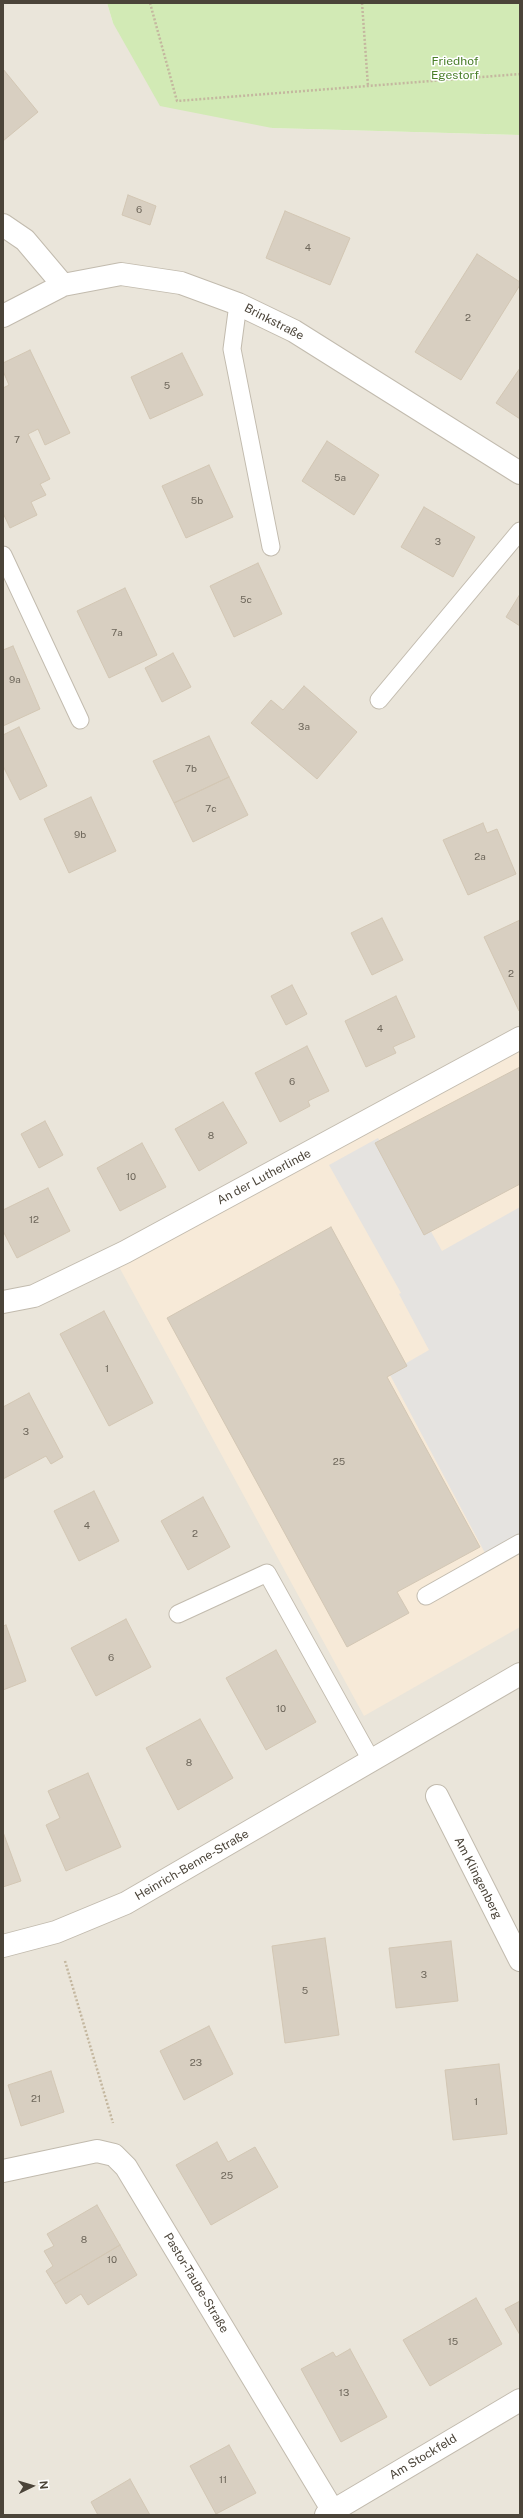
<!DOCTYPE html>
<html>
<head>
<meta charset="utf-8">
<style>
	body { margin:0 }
	#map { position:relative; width:523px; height:2518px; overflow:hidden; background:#f6f3ec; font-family:"Public Sans",sans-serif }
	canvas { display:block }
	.frame { position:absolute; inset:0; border:4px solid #4b4439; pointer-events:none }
	.north { position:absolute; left:12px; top:2466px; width:40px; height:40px; -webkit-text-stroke:3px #fff; paint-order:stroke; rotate:85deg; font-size:11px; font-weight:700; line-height:16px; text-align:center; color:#4b4439 }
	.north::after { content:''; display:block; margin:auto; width:14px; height:18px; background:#4b4439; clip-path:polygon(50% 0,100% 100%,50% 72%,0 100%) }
</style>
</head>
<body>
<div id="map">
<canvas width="523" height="2518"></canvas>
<div class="frame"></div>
<div class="north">N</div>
</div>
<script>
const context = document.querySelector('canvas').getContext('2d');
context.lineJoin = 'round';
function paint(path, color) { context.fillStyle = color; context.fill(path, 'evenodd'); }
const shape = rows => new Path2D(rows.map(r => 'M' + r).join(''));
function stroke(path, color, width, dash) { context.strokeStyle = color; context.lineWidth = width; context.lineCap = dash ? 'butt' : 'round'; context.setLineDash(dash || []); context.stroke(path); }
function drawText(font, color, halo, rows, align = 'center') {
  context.font = font + ' "Public Sans",sans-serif'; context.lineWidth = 3; context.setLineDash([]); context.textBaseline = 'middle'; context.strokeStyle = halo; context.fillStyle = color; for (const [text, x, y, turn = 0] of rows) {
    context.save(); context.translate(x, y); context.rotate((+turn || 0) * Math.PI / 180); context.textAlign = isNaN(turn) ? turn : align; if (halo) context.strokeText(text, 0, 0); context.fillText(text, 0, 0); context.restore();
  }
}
paint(shape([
	[3,3,107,3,113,23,272,128,520,135,520,2515,3,2515]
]), '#eae5da');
paint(shape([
	[520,1047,520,1627,364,1716,118,1265]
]), '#f7ead8');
paint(shape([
	[107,3,520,3,520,135,272,128,160,106,113,23]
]), '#d2eab5');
paint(shape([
	[378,1138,442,1251,520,1207,520,1553,493,1568,389,1373,429,1350,399,1294,401,1293,329,1165]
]), '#e5e3e0');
const building = shape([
	[3,69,38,112,3,141,3,69],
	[128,195,156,206,150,225,122,215,128,195],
	[285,211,350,238,330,285,266,258,285,211],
	[477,254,520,282,520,285,461,380,415,352,477,254],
	[30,350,70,433,45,445,38,429,28,434,50,479,40,484,46,495,31,502,37,515,10,528,3,513,3,388,9,385,3,371,3,363,30,350],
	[182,353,203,395,150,419,131,377,182,353],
	[520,368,520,419,496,403,520,368],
	[327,441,379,475,354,515,302,481,327,441],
	[209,465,233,517,186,538,162,486,209,465],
	[424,507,475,537,453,577,401,547,424,507],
	[258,563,282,614,234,637,210,586,258,563],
	[125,588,157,655,109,678,77,611,125,588],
	[520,594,520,626,506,617,520,594],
	[13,646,40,709,3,726,3,650,13,646],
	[173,653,191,687,162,702,145,668,173,653],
	[304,686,357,732,317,779,251,723,271,700,283,710,304,686],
	[19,727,47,786,20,800,3,766,3,735,19,727],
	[209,736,229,777,174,803,153,761,209,736],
	[229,777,248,815,193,842,174,803,229,777],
	[91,797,116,851,69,873,44,819,91,797],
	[483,823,487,833,497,829,516,874,468,895,443,840,483,823],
	[382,918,403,960,372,975,351,933,382,918],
	[520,920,520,1011,519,1011,484,937,520,920],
	[292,985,307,1014,286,1025,271,996,292,985],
	[396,996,415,1037,393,1047,396,1053,366,1067,345,1021,396,996],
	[307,1046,329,1091,308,1101,310,1106,280,1122,255,1073,307,1046],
	[520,1067,520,1184,424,1235,375,1143,520,1067],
	[223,1102,247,1143,199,1171,175,1129,223,1102],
	[45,1121,63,1155,39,1168,21,1134,45,1121],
	[142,1143,166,1187,120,1211,97,1168,142,1143],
	[48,1188,70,1231,17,1258,3,1231,3,1210,48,1188],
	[331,1227,407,1366,387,1377,480,1547,397,1592,409,1613,347,1647,167,1318,331,1227],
	[104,1311,153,1403,109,1426,60,1334,104,1311],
	[29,1393,63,1457,51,1464,46,1456,3,1479,3,1407,29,1393],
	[94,1491,119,1541,79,1561,54,1511,94,1491],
	[203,1497,230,1547,188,1570,161,1521,203,1497],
	[126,1619,151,1667,96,1696,71,1648,126,1619],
	[6,1625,26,1681,3,1690,3,1626,6,1625],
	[276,1650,316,1722,266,1750,226,1678,276,1650],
	[200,1719,233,1778,178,1810,146,1748,200,1719],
	[88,1773,121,1847,66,1871,46,1825,60,1818,48,1791,88,1773],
	[3,1832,21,1881,3,1887,3,1832],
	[325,1938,339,2035,285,2043,272,1946,325,1938],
	[451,1941,458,2001,396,2008,389,1948,451,1941],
	[209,2026,233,2074,184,2100,160,2051,209,2026],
	[499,2064,507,2134,453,2140,445,2070,499,2064],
	[51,2071,64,2112,21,2126,8,2085,51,2071],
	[217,2142,228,2162,255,2147,278,2187,211,2225,176,2165,217,2142],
	[97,2205,120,2245,54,2284,46,2271,53,2266,44,2251,54,2246,47,2234,97,2205],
	[120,2245,137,2275,88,2305,81,2294,66,2304,54,2284,120,2245],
	[476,2298,502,2344,430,2386,403,2340,476,2298],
	[520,2301,520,2335,505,2309,520,2301],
	[350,2349,387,2417,341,2442,301,2369,333,2352,336,2357,350,2349],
	[229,2445,256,2493,216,2514,190,2466,229,2445],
	[130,2479,150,2515,98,2515,91,2502,130,2479]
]);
paint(building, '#d8cfc1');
stroke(building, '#d3c7b4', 1);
const lane = shape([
	[238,304,232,349,271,547],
	[3,555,80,720],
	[379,700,520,531],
	[426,1596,520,1543],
	[178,1614,267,1573,371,1760]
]);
const street = shape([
	[3,225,25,240,63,285],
	[3,316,63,285,121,274,181,283,238,304,294,331,520,473],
	[3,1302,34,1296,125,1252,520,1038],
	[437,1796,520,1960],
	[3,1946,56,1932,126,1903,520,1674],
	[3,2171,97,2151,114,2155,126,2167,333,2511],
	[326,2515,520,2400]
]);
stroke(lane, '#c2bbae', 19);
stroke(street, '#c2bbae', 24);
stroke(shape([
	[150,3,177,101,520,74],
	[362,3,368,86],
	[65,1961,113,2123]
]), '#c4b79f', 2.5, [2, 2]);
stroke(lane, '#fff', 17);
stroke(street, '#fff', 22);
drawText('10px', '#6e675b', null, [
	["6",139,210],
	["4",308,248],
	["2",468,318],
	["5",167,386],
	["7",17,440],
	["5a",340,478],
	["5b",197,501],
	["3",438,542],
	["5c",246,600],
	["7a",117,633],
	["9a",15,680],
	["3a",304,727],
	["7b",191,769],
	["7c",211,809],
	["9b",80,835],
	["2a",480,857],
	["2",511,974],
	["4",380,1029],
	["6",292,1082],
	["8",211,1136],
	["10",131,1177],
	["12",34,1220],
	["1",107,1369],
	["3",26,1432],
	["25",339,1462],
	["4",87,1526],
	["2",195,1534],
	["6",111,1658],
	["10",281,1709],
	["8",189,1763],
	["3",424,1975],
	["5",305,1991],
	["23",196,2063],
	["21",36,2099],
	["1",476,2102],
	["25",227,2176],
	["8",84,2240],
	["10",112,2260],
	["15",453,2342],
	["13",344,2393],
	["11",223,2480]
]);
drawText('12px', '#4a7f2a', '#fff', [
	["Friedhof",455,61],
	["Egestorf",455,75]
]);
drawText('12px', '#4b4439', '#fff', [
	["Brinkstraße",274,322,27],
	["An der Lutherlinde",264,1177,-28],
	["Heinrich-Benne-Straße",192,1865,-30],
	["Am Klingenberg",478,1878,63],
	["Pastor-Taube-Straße",196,2283,59],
	["Am Stockfeld",423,2457,-31]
]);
</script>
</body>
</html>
